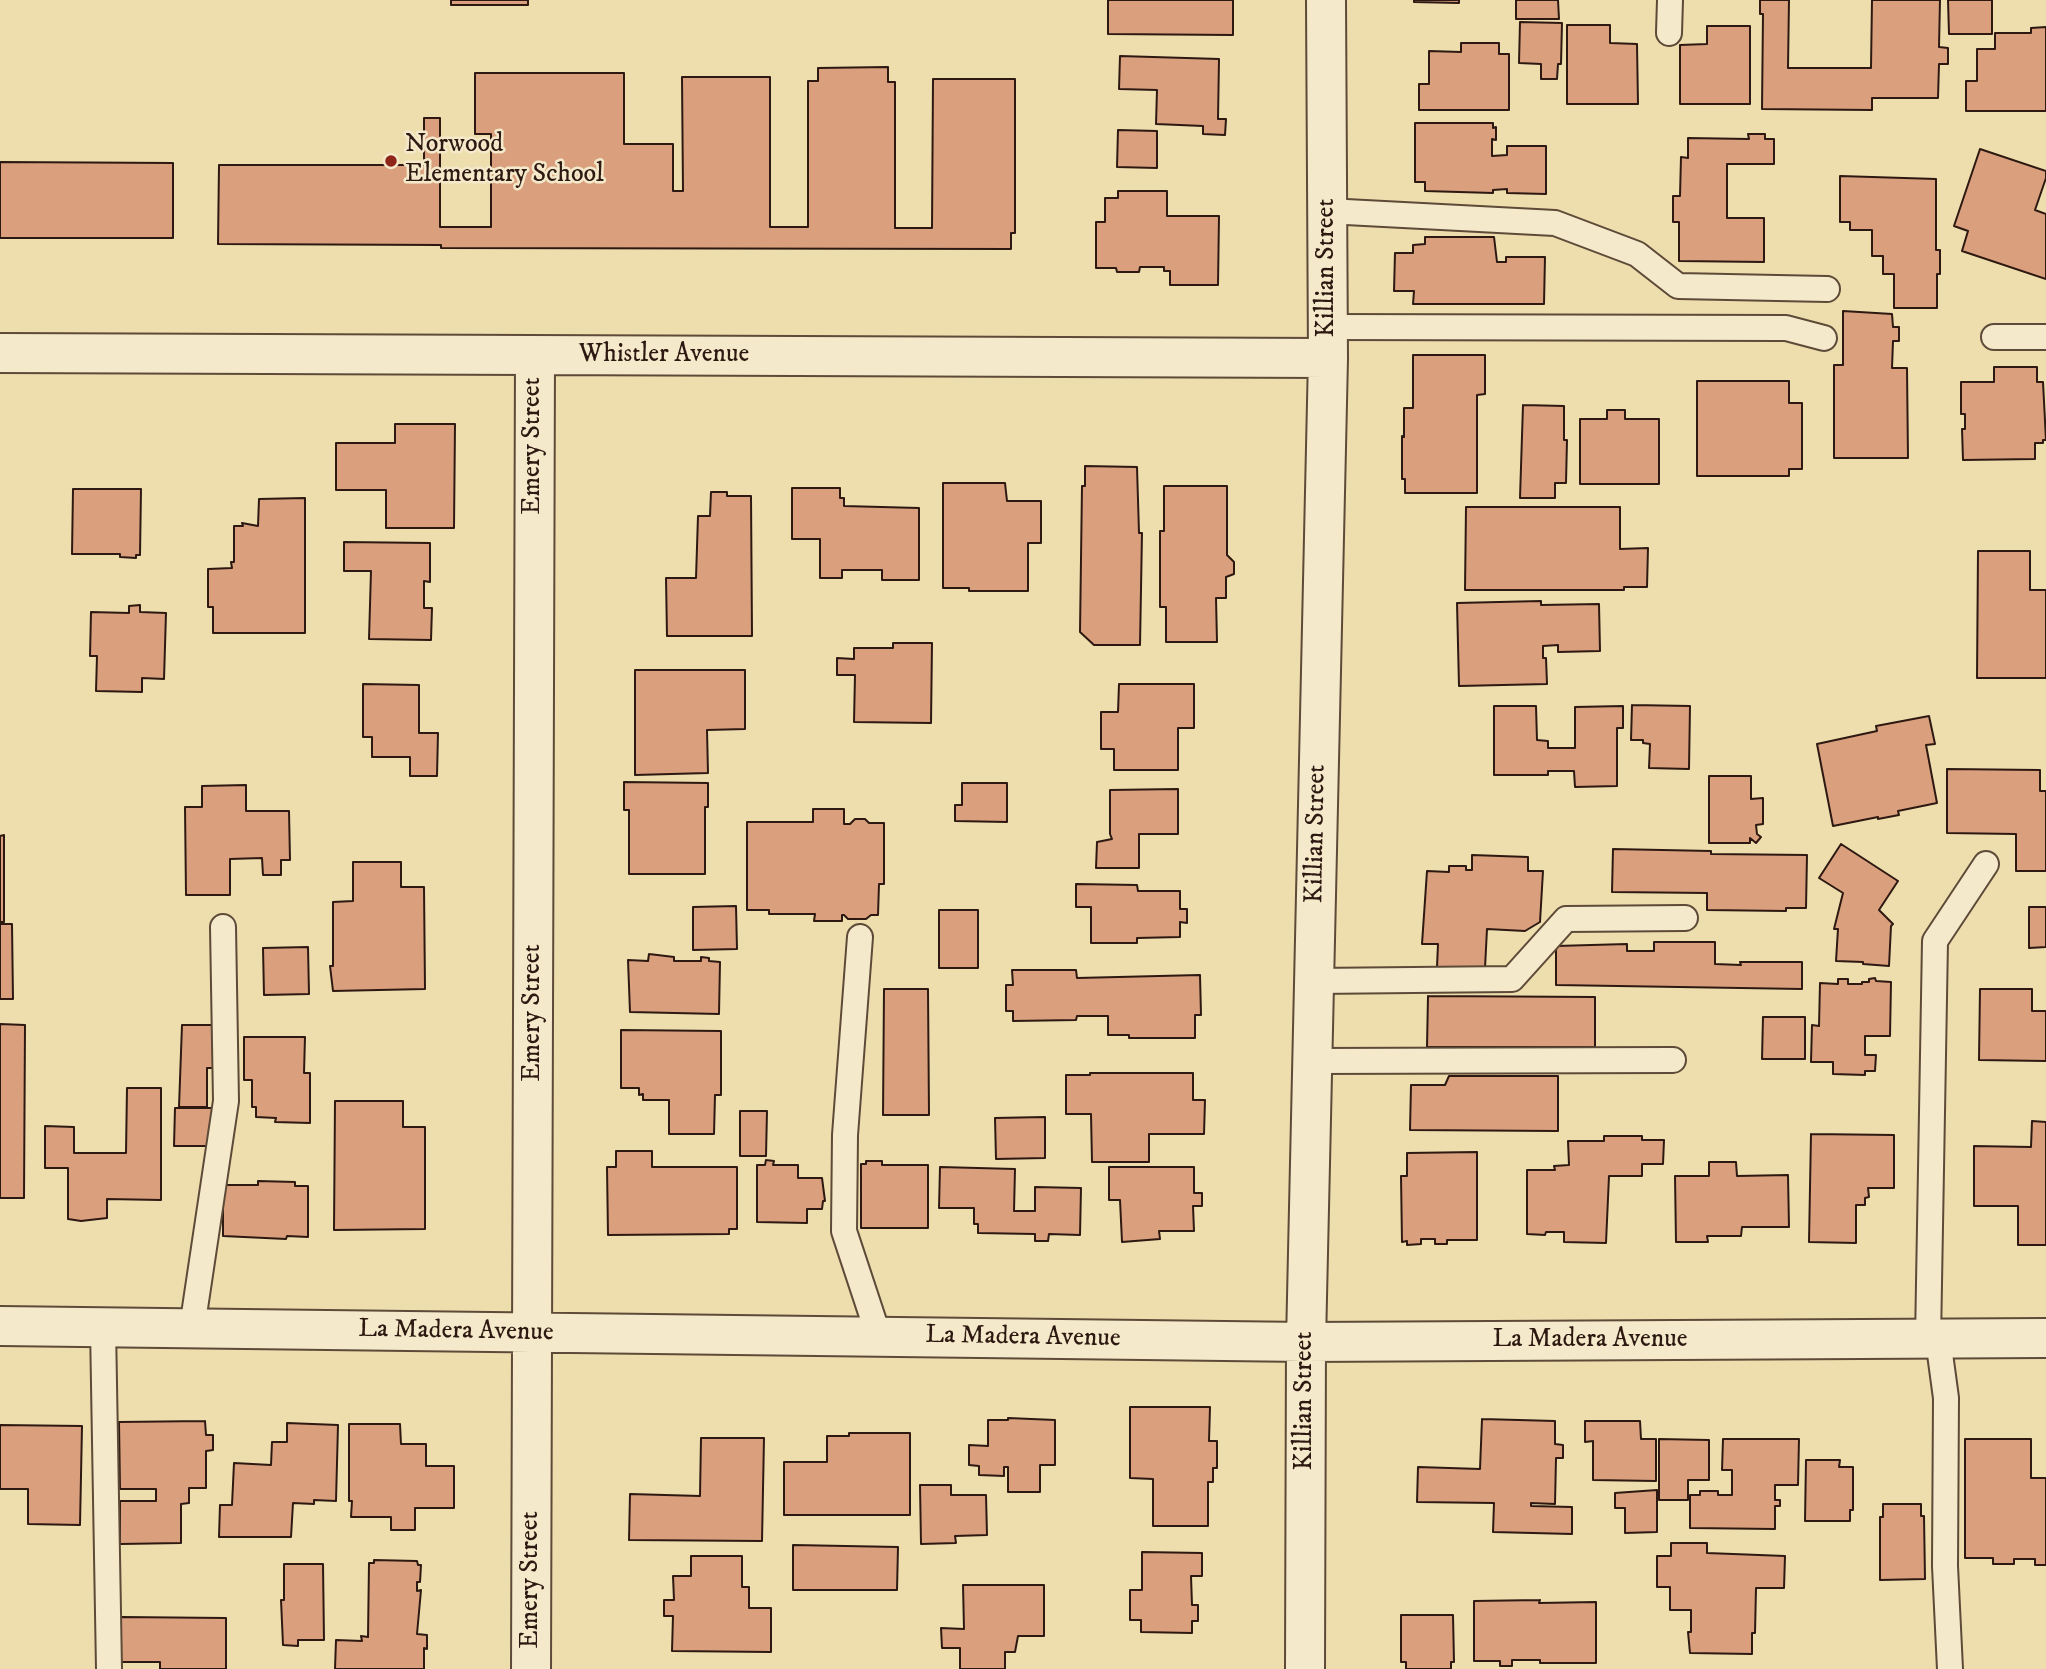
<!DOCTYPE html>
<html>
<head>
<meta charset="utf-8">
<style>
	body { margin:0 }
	canvas { display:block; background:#eeddad }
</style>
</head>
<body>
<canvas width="2046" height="1669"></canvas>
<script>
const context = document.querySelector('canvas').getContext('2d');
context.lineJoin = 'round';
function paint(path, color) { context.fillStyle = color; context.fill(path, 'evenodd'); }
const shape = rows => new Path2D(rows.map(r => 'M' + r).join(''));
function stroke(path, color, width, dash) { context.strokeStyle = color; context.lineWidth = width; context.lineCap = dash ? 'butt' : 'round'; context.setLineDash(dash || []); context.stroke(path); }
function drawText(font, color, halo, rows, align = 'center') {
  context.font = font + ' "IM FELL DW Pica",serif'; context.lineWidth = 5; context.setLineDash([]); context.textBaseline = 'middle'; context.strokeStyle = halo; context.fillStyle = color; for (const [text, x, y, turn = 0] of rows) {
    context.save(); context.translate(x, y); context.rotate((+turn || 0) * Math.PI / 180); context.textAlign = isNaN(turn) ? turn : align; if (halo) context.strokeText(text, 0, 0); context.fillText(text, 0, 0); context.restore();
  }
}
const building = shape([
	[451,0,528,0,528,5,451,5,451,0],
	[1108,0,1233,0,1233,35,1108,34,1108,0],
	[1414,0,1459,0,1459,3,1414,2,1414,0],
	[1516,0,1558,0,1559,19,1516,19,1516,0],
	[1760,0,1789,0,1788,68,1871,68,1872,0,1940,0,1939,47,1948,48,1948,64,1939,64,1938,98,1872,98,1872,110,1762,109,1763,14,1760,14,1760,0],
	[1948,0,1992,0,1992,34,1949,34,1948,0],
	[1520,22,1562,23,1561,64,1558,64,1557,79,1541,79,1541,64,1519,63,1520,22],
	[1567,25,1610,25,1610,43,1637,44,1638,104,1567,104,1567,25],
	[1707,26,1750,26,1750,104,1680,104,1680,45,1707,44,1707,26],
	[2046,27,2046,111,1966,111,1966,81,1977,81,1977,49,1995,49,1995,33,2031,33,2031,28,2046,27],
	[1461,43,1499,43,1499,54,1509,54,1509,110,1419,110,1419,84,1429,84,1429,51,1461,52,1461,43],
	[1120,56,1219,59,1218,119,1226,119,1225,135,1203,134,1203,126,1156,124,1157,90,1119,89,1120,56],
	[888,67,888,82,895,82,895,228,932,228,933,79,1015,79,1015,233,1011,233,1011,249,441,248,441,245,218,244,219,165,424,165,424,118,440,118,440,227,491,227,491,134,475,134,475,73,624,73,624,144,673,144,673,191,683,191,682,77,770,77,770,227,808,227,808,81,818,81,818,68,888,67],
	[1415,123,1493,123,1493,128,1496,127,1496,140,1492,139,1492,156,1507,155,1507,146,1546,146,1546,194,1507,193,1507,189,1493,190,1493,193,1425,191,1425,182,1415,182,1415,123],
	[1118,130,1157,131,1157,168,1117,167,1118,130],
	[1748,134,1765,134,1765,139,1774,139,1774,164,1727,164,1727,218,1764,218,1764,262,1679,261,1679,222,1673,222,1673,196,1680,196,1681,157,1688,158,1688,138,1749,139,1748,134],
	[1980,149,2046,171,2046,178,2035,210,2046,214,2046,279,1962,251,1968,231,1954,226,1980,149],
	[0,162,173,163,173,238,0,238,0,162],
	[1840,176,1936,179,1936,250,1940,250,1940,274,1937,274,1937,308,1894,308,1894,274,1883,274,1883,256,1872,256,1872,230,1850,230,1850,222,1840,222,1840,176],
	[1118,191,1167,191,1167,216,1219,216,1218,285,1170,285,1170,271,1164,271,1164,267,1140,267,1139,272,1117,272,1116,268,1096,268,1096,222,1105,222,1105,198,1118,198,1118,191],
	[1425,237,1494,237,1497,262,1506,262,1506,257,1545,257,1544,304,1413,304,1414,291,1394,291,1395,253,1413,253,1413,245,1425,244,1425,237],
	[1843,311,1892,314,1893,327,1899,327,1899,341,1893,341,1892,368,1907,368,1908,458,1834,458,1834,365,1843,365,1843,311],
	[1413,355,1485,355,1485,394,1477,395,1477,493,1405,493,1405,479,1402,479,1402,436,1404,437,1404,408,1413,408,1413,355],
	[1994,367,2037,367,2037,382,2043,382,2046,440,2043,440,2043,443,2035,443,2035,459,1963,460,1962,429,1965,429,1965,414,1961,414,1961,382,1994,382,1994,367],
	[1697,381,1789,381,1789,403,1802,403,1802,469,1789,469,1789,476,1697,476,1697,381],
	[1523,405,1564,406,1564,440,1567,440,1566,483,1555,483,1555,498,1520,498,1523,405],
	[1607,410,1625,410,1625,419,1659,419,1659,484,1580,484,1580,419,1607,419,1607,410],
	[395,424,455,424,454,528,386,528,386,490,336,490,336,443,395,443,395,424],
	[1085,466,1137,467,1139,533,1142,533,1140,645,1094,645,1080,632,1082,486,1085,486,1085,466],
	[943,483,1005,483,1007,501,1041,501,1041,543,1028,543,1028,591,969,591,969,588,943,588,943,483],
	[1164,486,1227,486,1227,555,1234,562,1234,574,1226,577,1226,598,1216,598,1217,642,1166,642,1166,607,1160,607,1160,531,1164,531,1164,486],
	[792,488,840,488,840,498,844,498,844,506,919,508,919,580,882,580,882,570,842,570,842,578,820,578,820,539,792,539,792,488],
	[73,489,141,489,140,555,136,555,136,558,120,557,120,554,72,554,73,489],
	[711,492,727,492,727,496,751,496,752,636,667,636,666,578,696,578,698,516,710,516,711,492],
	[305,498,305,633,213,633,213,607,208,607,208,569,232,568,231,562,234,562,234,526,243,526,242,523,258,526,259,499,305,498],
	[1466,507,1620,507,1620,549,1648,548,1647,587,1624,587,1624,590,1465,590,1466,507],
	[344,542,430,543,430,582,424,581,424,608,432,608,431,640,369,639,371,571,344,571,344,542],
	[1978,551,2030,551,2030,590,2046,590,2046,678,1977,678,1978,551],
	[1541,601,1541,605,1599,604,1600,651,1558,652,1558,645,1543,646,1543,658,1546,658,1547,684,1459,686,1457,603,1541,601],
	[140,605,140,612,166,613,164,679,142,678,142,692,96,691,97,656,90,656,91,612,129,613,129,606,140,605],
	[893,643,932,643,931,723,854,722,855,675,837,675,837,658,854,659,854,648,893,648,893,643],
	[635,670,745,670,745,729,707,730,708,773,635,775,635,670],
	[363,684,419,685,419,733,438,733,437,776,410,776,410,757,372,757,372,737,363,737,363,684],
	[1119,684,1194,684,1194,728,1178,728,1178,770,1114,770,1114,749,1101,749,1101,712,1118,712,1119,684],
	[1632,705,1690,706,1689,769,1649,768,1650,744,1643,743,1643,740,1631,740,1632,705],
	[1494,706,1536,706,1537,740,1548,741,1548,748,1575,748,1575,707,1623,706,1623,728,1617,728,1617,786,1575,787,1574,771,1548,771,1548,775,1494,775,1494,706],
	[1929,716,1935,744,1926,745,1937,803,1898,811,1899,815,1878,819,1878,817,1833,826,1817,744,1877,731,1876,726,1929,716],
	[1947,769,2040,770,2040,791,2046,791,2046,871,2016,871,2016,834,1947,833,1947,769],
	[1709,776,1751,776,1751,799,1763,798,1763,824,1756,825,1757,834,1761,837,1756,843,1750,838,1750,843,1709,843,1709,776],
	[624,782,708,783,708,807,705,807,705,874,629,874,629,810,624,810,624,782],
	[962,783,1007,783,1007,822,955,821,955,805,962,805,962,783],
	[246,785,246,811,289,811,290,860,281,860,281,875,263,875,262,858,230,859,230,895,186,895,185,807,202,807,202,786,246,785],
	[1178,789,1178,834,1139,834,1139,868,1096,868,1097,842,1112,839,1110,834,1110,790,1178,789],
	[813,809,844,809,844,824,850,824,855,819,865,819,869,823,884,823,884,884,879,884,878,915,871,915,866,919,848,919,844,915,842,915,842,921,814,921,815,914,769,914,769,910,747,910,747,822,813,822,813,809],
	[4,835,4,922,0,922,0,836,4,835],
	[1841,844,1898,881,1879,910,1893,924,1891,926,1889,966,1863,964,1863,962,1836,961,1838,929,1834,929,1843,893,1819,878,1841,844],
	[1613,849,1711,851,1711,854,1807,855,1806,908,1786,908,1786,911,1707,910,1707,893,1612,892,1613,849],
	[1472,855,1528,857,1528,871,1543,871,1540,922,1525,931,1487,929,1485,968,1437,967,1438,944,1422,944,1427,871,1449,872,1449,866,1466,866,1466,870,1472,870,1472,855],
	[353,862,401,862,401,887,424,887,425,989,333,991,330,966,333,966,333,902,353,901,353,862],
	[1076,884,1137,885,1138,891,1180,891,1180,909,1187,909,1187,923,1180,922,1180,937,1137,938,1137,943,1091,943,1091,907,1076,907,1076,884],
	[736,906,737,949,693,950,693,907,736,906],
	[2029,907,2046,907,2046,947,2029,948,2029,907],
	[939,910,978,910,978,968,939,968,939,910],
	[0,924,12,924,13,999,0,999,0,924],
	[1654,942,1715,942,1715,964,1741,965,1740,962,1802,962,1802,989,1556,985,1556,946,1627,944,1627,951,1654,951,1654,942],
	[308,947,309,994,264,995,263,948,308,947],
	[649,954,674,957,674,961,701,961,701,957,709,958,709,961,720,962,719,1014,630,1012,628,960,648,961,649,954],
	[1012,970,1076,970,1077,978,1200,975,1201,1015,1195,1015,1195,1038,1129,1038,1129,1035,1108,1035,1108,1016,1077,1016,1076,1020,1013,1021,1013,1011,1006,1011,1006,985,1013,985,1012,970],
	[1875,978,1876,981,1891,982,1890,1036,1865,1036,1865,1055,1876,1055,1875,1071,1865,1071,1865,1075,1833,1074,1833,1062,1811,1062,1812,1025,1819,1026,1820,983,1838,984,1838,979,1848,979,1848,984,1862,984,1862,982,1869,982,1869,979,1875,978],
	[884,989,928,989,929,1115,883,1115,884,989],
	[1980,989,2032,989,2032,1011,2046,1011,2046,1061,1979,1060,1980,989],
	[1428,996,1595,997,1595,1047,1427,1047,1428,996],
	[1763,1017,1805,1017,1805,1059,1762,1059,1763,1017],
	[0,1024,25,1025,24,1198,0,1198,0,1024],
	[182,1025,217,1025,216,1068,207,1068,207,1107,179,1107,182,1025],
	[621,1030,721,1031,721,1095,715,1095,714,1134,669,1134,669,1100,643,1100,643,1094,639,1095,639,1088,621,1088,621,1030],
	[244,1037,305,1037,304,1073,310,1073,310,1123,275,1122,276,1118,256,1117,256,1107,252,1107,252,1080,244,1080,244,1037],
	[1090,1073,1193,1073,1193,1100,1205,1100,1204,1134,1149,1134,1149,1162,1092,1162,1091,1114,1066,1114,1066,1075,1090,1075,1090,1073],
	[1449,1076,1558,1076,1558,1131,1410,1130,1411,1085,1445,1085,1449,1076],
	[127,1088,161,1088,161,1200,107,1199,107,1218,81,1221,68,1219,68,1168,45,1168,45,1126,74,1127,74,1153,126,1153,127,1088],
	[335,1101,403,1101,403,1127,425,1127,425,1229,334,1230,335,1101],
	[175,1108,214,1108,214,1146,174,1146,175,1108],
	[740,1111,767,1111,766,1156,740,1156,740,1111],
	[1045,1117,1045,1158,996,1159,995,1118,1045,1117],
	[2032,1121,2046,1122,2046,1245,2018,1245,2018,1206,1974,1206,1974,1146,2031,1147,2032,1121],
	[1811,1134,1894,1135,1894,1188,1868,1188,1869,1197,1865,1198,1865,1205,1856,1205,1856,1243,1809,1242,1811,1134],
	[1604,1136,1642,1136,1642,1140,1664,1140,1663,1164,1642,1164,1642,1176,1609,1176,1606,1243,1564,1242,1564,1232,1546,1232,1545,1235,1527,1234,1527,1170,1555,1170,1554,1166,1569,1165,1568,1141,1604,1141,1604,1136],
	[616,1151,652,1151,652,1167,737,1167,737,1229,729,1229,729,1234,608,1235,607,1167,616,1167,616,1151],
	[1477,1152,1477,1240,1447,1240,1447,1244,1435,1244,1435,1239,1421,1239,1421,1244,1407,1245,1407,1241,1402,1242,1401,1176,1407,1176,1407,1153,1477,1152],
	[766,1160,774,1161,773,1165,798,1165,798,1178,822,1178,825,1201,823,1201,822,1209,807,1209,807,1223,757,1222,757,1165,765,1165,766,1160],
	[866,1161,882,1161,882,1165,928,1165,928,1228,861,1228,861,1164,866,1164,866,1161],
	[1709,1162,1736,1162,1737,1176,1788,1175,1789,1227,1742,1227,1741,1236,1707,1236,1708,1242,1676,1242,1675,1176,1709,1176,1709,1162],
	[940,1167,1015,1169,1014,1211,1035,1211,1035,1187,1081,1188,1080,1235,1049,1234,1048,1241,1035,1241,1035,1234,978,1233,978,1224,974,1224,974,1208,939,1208,940,1167],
	[1109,1167,1194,1167,1194,1193,1202,1193,1202,1206,1193,1206,1194,1231,1159,1231,1160,1239,1122,1242,1120,1200,1109,1200,1109,1167],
	[258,1181,295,1182,295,1186,308,1186,308,1237,287,1236,286,1239,223,1236,223,1185,258,1185,258,1181],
	[1130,1407,1210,1407,1209,1441,1217,1441,1217,1468,1213,1468,1213,1482,1208,1482,1208,1526,1153,1526,1153,1479,1130,1478,1130,1407],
	[1008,1418,1055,1420,1055,1465,1040,1465,1040,1492,1008,1492,1008,1467,1004,1467,1004,1476,979,1475,979,1466,969,1465,969,1445,988,1446,988,1420,1008,1420,1008,1418],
	[1482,1419,1555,1421,1555,1444,1563,1445,1563,1458,1556,1458,1555,1504,1531,1503,1531,1506,1572,1507,1572,1534,1493,1532,1494,1503,1417,1502,1418,1467,1480,1469,1482,1419],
	[205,1421,206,1435,213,1435,213,1450,206,1451,206,1488,189,1488,189,1503,181,1504,181,1543,120,1544,120,1501,156,1501,156,1489,120,1489,119,1422,205,1421],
	[1585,1421,1640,1421,1641,1439,1656,1439,1656,1481,1593,1480,1593,1441,1585,1442,1585,1421],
	[287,1423,338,1425,336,1501,314,1500,314,1504,293,1503,291,1537,219,1537,220,1505,232,1505,234,1463,271,1465,272,1442,287,1442,287,1423],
	[349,1424,400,1424,401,1444,426,1444,426,1466,454,1466,454,1508,415,1508,415,1530,391,1530,391,1517,351,1517,352,1501,349,1501,349,1424],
	[0,1425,82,1426,80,1525,28,1524,28,1489,0,1489,0,1425],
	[849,1433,910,1433,910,1515,784,1515,784,1462,827,1462,827,1436,849,1436,849,1433],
	[701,1438,764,1438,762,1541,629,1540,630,1494,700,1496,701,1438],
	[1659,1439,1709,1440,1709,1480,1688,1480,1688,1500,1659,1500,1659,1439],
	[1723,1439,1799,1439,1798,1485,1775,1485,1775,1500,1780,1500,1780,1506,1775,1506,1775,1529,1690,1528,1690,1495,1700,1495,1700,1491,1718,1491,1718,1495,1732,1495,1732,1470,1722,1470,1723,1439],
	[1965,1439,2031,1439,2031,1478,2046,1478,2046,1565,2035,1565,2035,1559,2014,1559,2014,1564,1993,1564,1993,1558,1965,1558,1965,1439],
	[1806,1460,1840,1460,1839,1467,1853,1467,1853,1510,1850,1510,1850,1521,1805,1521,1806,1460],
	[920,1485,951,1485,951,1495,986,1495,987,1535,955,1536,956,1543,921,1544,920,1485],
	[1657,1490,1657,1532,1625,1533,1625,1508,1615,1508,1615,1493,1657,1490],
	[1883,1504,1921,1504,1921,1516,1924,1516,1925,1579,1880,1580,1880,1517,1883,1517,1883,1504],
	[1671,1543,1707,1543,1707,1553,1785,1556,1784,1588,1756,1588,1755,1633,1752,1633,1752,1654,1690,1653,1688,1632,1691,1632,1691,1610,1670,1610,1670,1587,1657,1587,1657,1556,1671,1556,1671,1543],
	[793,1545,898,1547,897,1590,793,1590,793,1545],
	[1142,1552,1202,1553,1202,1576,1191,1576,1192,1605,1198,1605,1198,1621,1192,1621,1192,1633,1141,1632,1141,1620,1130,1620,1130,1590,1142,1590,1142,1552],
	[691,1556,742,1556,742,1587,749,1587,749,1608,771,1608,771,1652,672,1651,673,1616,664,1616,664,1600,674,1600,673,1576,691,1576,691,1556],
	[374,1560,417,1561,418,1565,421,1565,420,1582,417,1582,417,1591,421,1590,417,1634,427,1635,427,1649,424,1648,424,1669,335,1669,336,1640,362,1641,361,1636,368,1637,369,1563,374,1563,374,1560],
	[284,1564,323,1564,324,1640,298,1640,298,1646,283,1645,281,1600,284,1600,284,1564],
	[963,1585,1044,1585,1044,1636,1018,1636,1015,1652,1005,1652,1005,1669,960,1669,960,1648,942,1648,941,1628,964,1629,963,1585],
	[1540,1600,1539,1603,1596,1602,1596,1663,1540,1663,1540,1660,1512,1660,1512,1666,1500,1666,1500,1661,1474,1661,1474,1601,1540,1600],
	[1401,1615,1453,1615,1454,1662,1451,1662,1451,1669,1406,1669,1406,1662,1401,1662,1401,1615],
	[121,1617,226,1618,226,1669,160,1669,160,1662,121,1662,121,1617]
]);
paint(building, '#daa07e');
stroke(building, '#2d1911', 2);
const service = shape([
	[1669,33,1670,0],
	[1327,211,1555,223,1637,254,1678,286,1827,289],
	[1328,327,1786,328,1824,338],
	[1994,337,2046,337],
	[860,937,845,1135,844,1231,879,1337],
	[1314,981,1512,979,1566,919,1685,918],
	[1312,1061,1673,1060],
	[103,1327,109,1669],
	[192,1328,226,1101,223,927],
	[1938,1339,1946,1398,1945,1566,1950,1669],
	[1928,1340,1935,941,1986,864]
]);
const minor = shape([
	[0,353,1328,358],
	[0,1326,1306,1342,2046,1338],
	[531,1669,535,356],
	[1305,1669,1306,1342,1328,358,1326,0]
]);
stroke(service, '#5d4a38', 28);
stroke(minor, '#5d4a38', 42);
stroke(service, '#f4e9ca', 24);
stroke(minor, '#f4e9ca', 38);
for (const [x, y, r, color] of [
	[391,161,7,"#8f2418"]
]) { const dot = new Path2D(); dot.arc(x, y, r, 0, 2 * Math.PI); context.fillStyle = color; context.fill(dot); stroke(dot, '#f4e9ca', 2.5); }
drawText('26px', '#2d1911', '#f4e9ca', [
	["Norwood",405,146],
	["Elementary School",405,176]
], 'left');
drawText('26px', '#2d1911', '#f4e9ca', [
	["Killian Street",1328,268,-90],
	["Whistler Avenue",664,356],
	["Emery Street",534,446,-90],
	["Killian Street",1317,834,-89],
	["Emery Street",534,1013,-90],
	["La Madera Avenue",456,1332,1],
	["La Madera Avenue",1023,1338,1],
	["La Madera Avenue",1590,1341],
	["Killian Street",1306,1401,-90],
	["Emery Street",532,1580,-90]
]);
</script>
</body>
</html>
